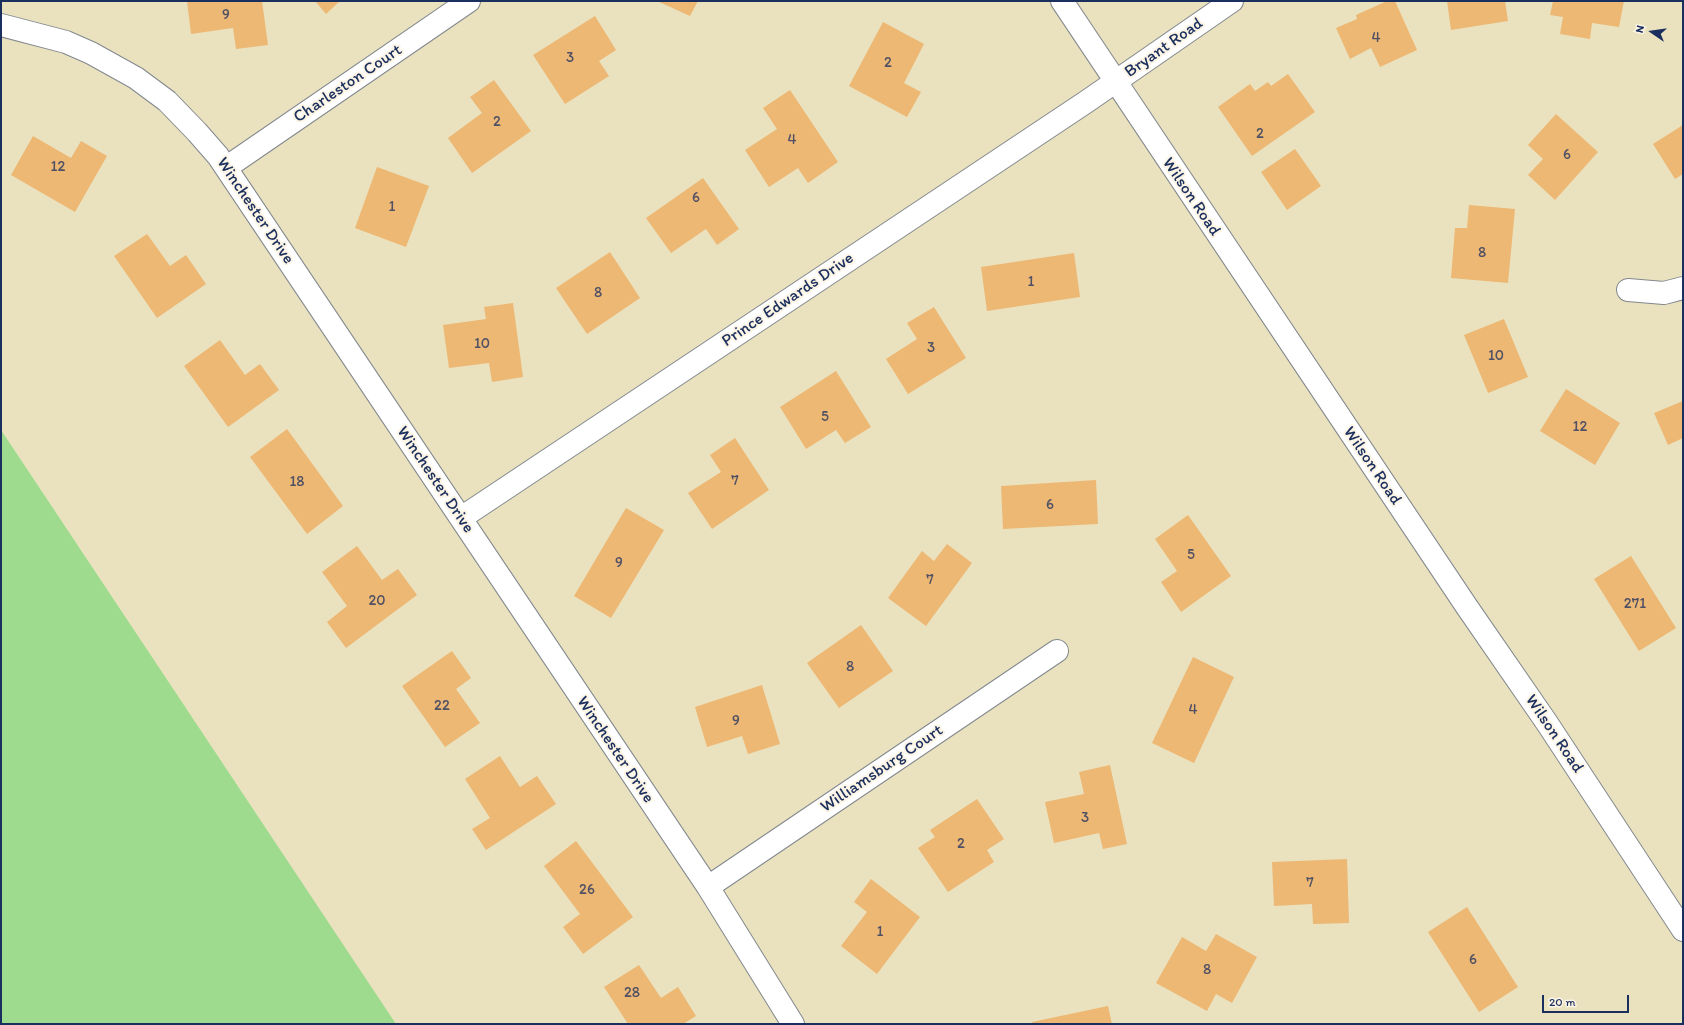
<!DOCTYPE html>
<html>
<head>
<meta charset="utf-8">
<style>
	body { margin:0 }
	#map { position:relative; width:1684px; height:1025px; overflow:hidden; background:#eae2be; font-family:Itim,sans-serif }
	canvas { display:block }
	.frame { position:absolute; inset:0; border:2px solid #1b2f5e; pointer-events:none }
	.north { position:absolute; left:1632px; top:12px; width:40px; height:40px; -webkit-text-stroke:3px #fcf5e5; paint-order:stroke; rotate:283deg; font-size:11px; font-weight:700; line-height:16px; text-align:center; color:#1b2f5e }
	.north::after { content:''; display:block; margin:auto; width:14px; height:18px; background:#1b2f5e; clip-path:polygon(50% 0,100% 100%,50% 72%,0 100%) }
	.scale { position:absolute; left:1542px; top:995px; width:87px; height:18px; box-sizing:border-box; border:2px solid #1b2f5e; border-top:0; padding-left:5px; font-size:12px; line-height:14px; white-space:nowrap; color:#1b2f5e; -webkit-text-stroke:3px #fcf5e5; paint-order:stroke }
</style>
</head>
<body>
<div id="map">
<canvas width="1684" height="1025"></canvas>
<div class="frame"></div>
<div class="north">N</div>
<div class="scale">20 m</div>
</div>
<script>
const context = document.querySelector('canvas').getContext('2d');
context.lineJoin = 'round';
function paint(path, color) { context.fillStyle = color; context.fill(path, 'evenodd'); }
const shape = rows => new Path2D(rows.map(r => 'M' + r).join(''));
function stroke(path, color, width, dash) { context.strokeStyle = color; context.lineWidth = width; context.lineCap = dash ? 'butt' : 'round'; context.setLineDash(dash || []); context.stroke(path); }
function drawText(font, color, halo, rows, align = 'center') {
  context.font = font + ' Itim,sans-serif'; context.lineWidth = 4; context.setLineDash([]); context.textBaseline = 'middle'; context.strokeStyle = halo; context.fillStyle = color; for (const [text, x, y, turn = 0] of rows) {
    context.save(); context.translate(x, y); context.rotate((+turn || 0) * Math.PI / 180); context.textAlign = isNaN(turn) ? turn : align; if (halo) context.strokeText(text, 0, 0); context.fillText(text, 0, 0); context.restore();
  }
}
paint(shape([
	[1,430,396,1024,1,1024]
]), '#9edb8f');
paint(shape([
	[187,1,262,1,268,45,236,49,233,28,191,34],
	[315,1,340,1,326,14],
	[657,1,698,1,690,16],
	[1387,1,1395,1,1417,50,1380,67,1371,48,1350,59,1336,28,1357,19,1356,15],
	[1447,1,1505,1,1508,21,1451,30],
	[1553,1,1624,1,1619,27,1592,23,1590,39,1560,34,1563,17,1550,15],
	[595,16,616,50,599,61,609,76,565,104,533,55],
	[883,22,924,44,904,83,921,92,907,117,849,86],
	[1288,74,1315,112,1252,156,1218,107,1250,84,1255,91,1268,82,1271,86],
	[494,80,531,131,472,173,448,138,482,113,470,97],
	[790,90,838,162,808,183,798,168,769,187,745,150,777,129,763,108],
	[1556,114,1598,152,1555,200,1528,175,1543,159,1528,145],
	[1683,125,1683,174,1675,179,1653,144],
	[33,136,71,158,81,141,107,156,75,212,11,175],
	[1295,149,1321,186,1287,210,1261,172],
	[377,167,429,186,406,247,355,228],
	[703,178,739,229,717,245,706,229,671,253,646,218],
	[1469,205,1515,209,1508,283,1451,278,1455,228,1467,228],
	[147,234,170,266,186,255,206,284,157,318,114,256],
	[610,252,640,298,587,334,556,288],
	[1074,253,1080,297,987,311,981,267],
	[513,303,523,377,492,382,489,363,449,368,443,325,486,319,484,307],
	[934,307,966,358,908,394,886,359,917,339,907,323],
	[1504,319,1528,377,1488,393,1464,335],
	[220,340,245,375,260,364,279,390,228,427,184,366],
	[836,371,871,427,845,443,836,430,806,449,780,407],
	[1566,389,1620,423,1595,465,1540,431],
	[1683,401,1683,438,1668,445,1654,413],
	[287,429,343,506,307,534,250,457],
	[735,438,769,490,712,529,688,493,721,472,710,455],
	[1096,480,1098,524,1003,529,1001,486],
	[626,508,664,530,611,618,574,596],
	[1188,515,1231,576,1181,612,1161,582,1177,571,1155,539],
	[947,544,972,563,926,626,888,598,922,551,934,561],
	[357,546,382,580,398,569,417,595,346,648,327,622,347,606,322,572],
	[1631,556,1676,628,1639,651,1594,579],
	[861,625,893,671,839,708,807,663],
	[452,651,471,678,456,689,480,723,445,747,402,686],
	[1193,657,1234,677,1194,763,1152,743],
	[762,685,780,744,748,754,742,736,707,747,695,707],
	[500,756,520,787,537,776,556,804,486,850,472,829,490,818,465,779],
	[1110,765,1127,844,1103,849,1099,833,1054,843,1045,802,1084,794,1079,772],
	[977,799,1004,839,987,850,994,862,948,892,918,848,935,837,930,830],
	[576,841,633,917,583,954,563,927,580,914,544,866],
	[1347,859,1349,923,1313,924,1312,904,1274,906,1272,862],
	[871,879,920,917,877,974,841,946,867,912,854,902],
	[1467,907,1518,987,1479,1012,1428,932],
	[1216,934,1257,957,1232,1003,1216,994,1207,1011,1156,983,1182,937,1206,951],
	[639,965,661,998,678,987,696,1016,683,1024,628,1024,604,987],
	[1108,1006,1112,1024,1033,1024,1032,1022]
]), '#edb774');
const minor = shape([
	[1062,1,1467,607,1547,723,1683,930],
	[1,25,66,42,91,53,136,78,167,101,197,132,218,156,708,887,793,1024],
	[227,167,469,1],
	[1628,290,1664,293,1683,288],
	[461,518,1086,102,1232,1],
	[708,887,1057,651]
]);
stroke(minor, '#82888e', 24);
stroke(minor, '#fff', 22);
drawText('15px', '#505164', null, [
	["9",226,15],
	["4",1376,38],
	["3",570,58],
	["2",888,63],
	["2",497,122],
	["2",1260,134],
	["4",792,140],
	["6",1567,155],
	["12",58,167],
	["6",696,198],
	["1",392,207],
	["8",1482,253],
	["1",1031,282],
	["8",598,293],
	["10",482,344],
	["3",931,348],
	["10",1496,356],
	["5",825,417],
	["12",1580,427],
	["7",735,481],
	["18",297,482],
	["6",1050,505],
	["5",1191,555],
	["9",619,563],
	["7",930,580],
	["20",377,601],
	["271",1635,604],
	["8",850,667],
	["22",442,706],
	["4",1193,710],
	["9",736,721],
	["3",1085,818],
	["2",961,844],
	["7",1310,883],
	["26",587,890],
	["1",880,932],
	["6",1473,960],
	["8",1207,970],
	["28",632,993]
]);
drawText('17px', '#1b2f5e', '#fcf5e5', [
	["Bryant Road",1164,48,-35],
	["Charleston Court",348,84,-34],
	["Wilson Road",1191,197,56],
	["Winchester Drive",255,211,56],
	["Prince Edwards Drive",788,300,-34],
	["Wilson Road",1372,466,56],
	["Winchester Drive",435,480,56],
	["Wilson Road",1554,734,56],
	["Winchester Drive",615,750,56],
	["Williamsburg Court",882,769,-34]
]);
</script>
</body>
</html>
